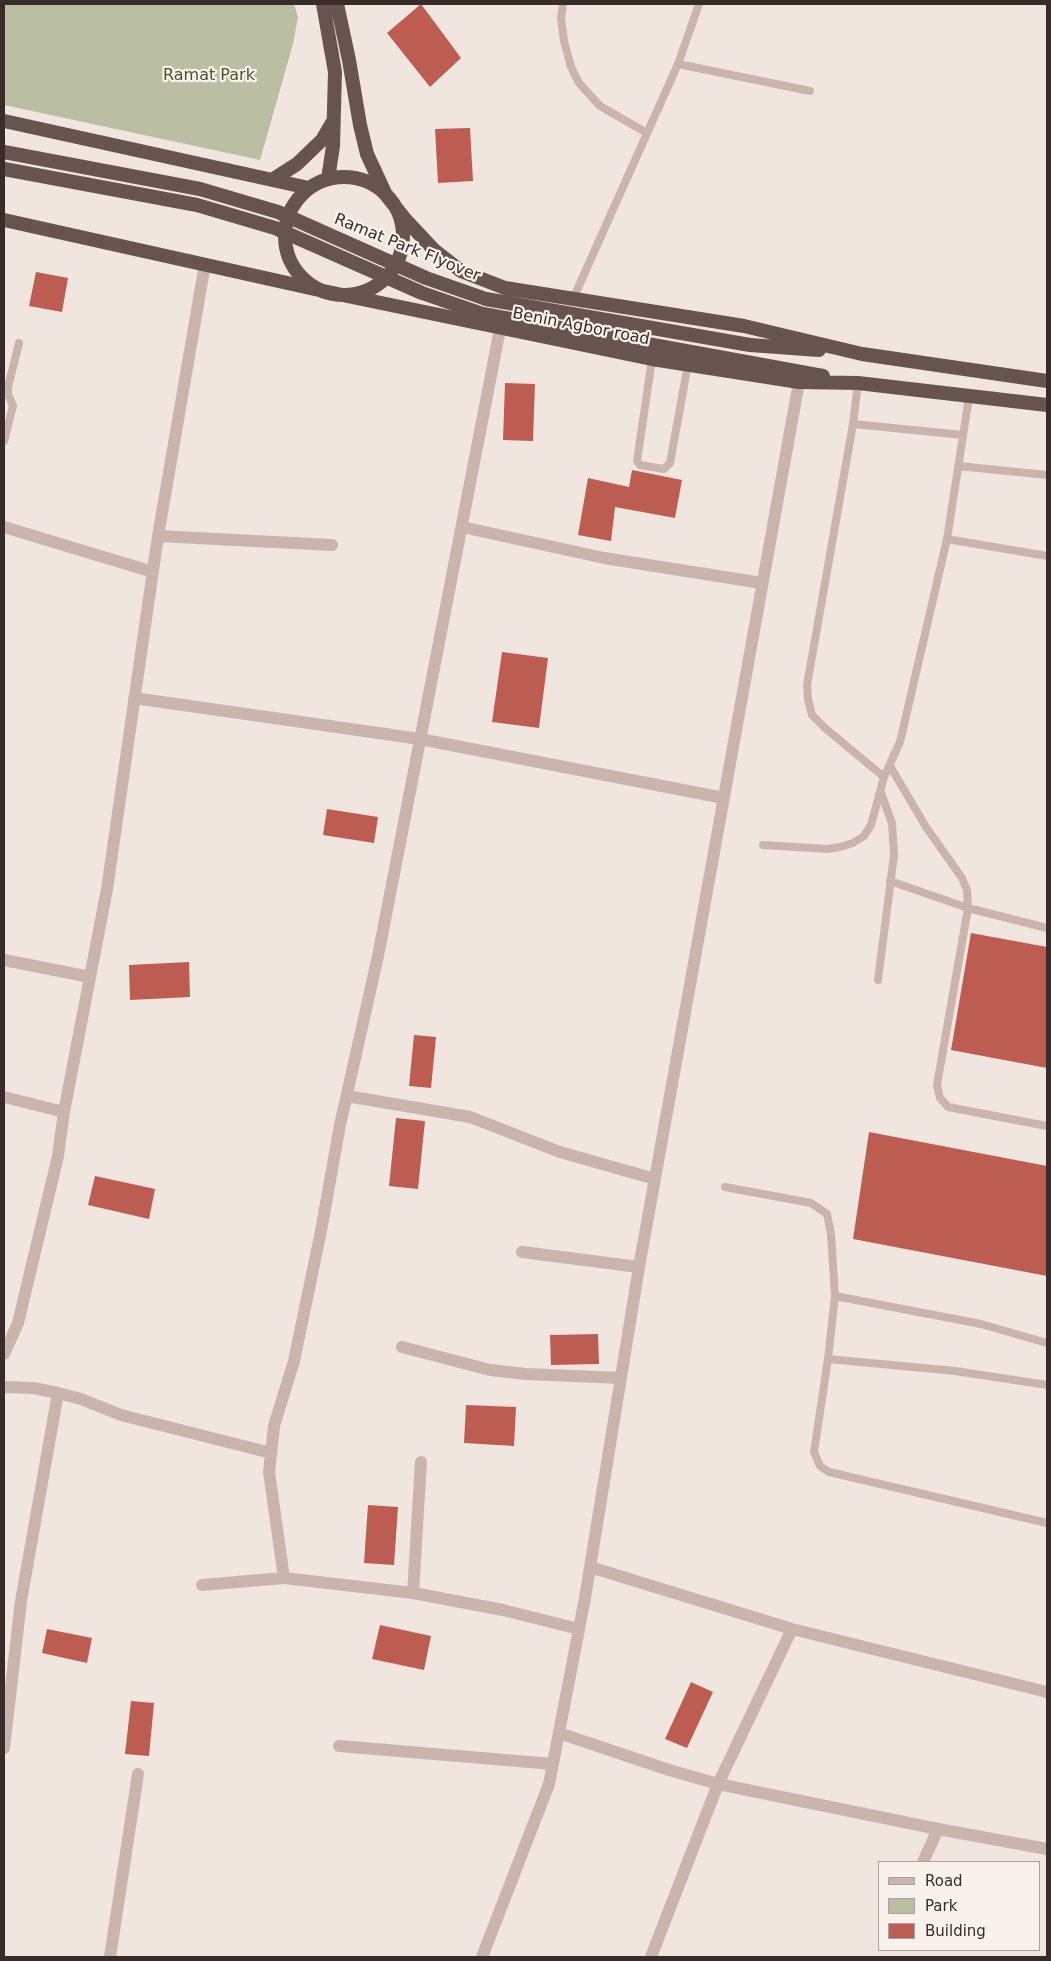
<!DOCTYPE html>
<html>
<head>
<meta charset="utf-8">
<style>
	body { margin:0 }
	#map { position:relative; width:1051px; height:1961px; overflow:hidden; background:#f1e6df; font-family:"DejaVu Sans",sans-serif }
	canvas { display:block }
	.frame { position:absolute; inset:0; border:5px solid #372c2a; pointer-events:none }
	.legend { position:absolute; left:878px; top:1861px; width:162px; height:90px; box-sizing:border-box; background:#f9f1eb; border:1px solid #aba29e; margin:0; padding:6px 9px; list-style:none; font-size:15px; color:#372c2a }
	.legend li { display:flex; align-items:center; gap:10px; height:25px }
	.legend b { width:25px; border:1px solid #aba29e }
</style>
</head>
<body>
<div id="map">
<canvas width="1051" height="1961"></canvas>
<div class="frame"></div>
<ul class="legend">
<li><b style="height:6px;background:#c9b5ab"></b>Road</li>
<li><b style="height:14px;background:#b9bfa0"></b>Park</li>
<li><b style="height:14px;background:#bd5d51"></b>Building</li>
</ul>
</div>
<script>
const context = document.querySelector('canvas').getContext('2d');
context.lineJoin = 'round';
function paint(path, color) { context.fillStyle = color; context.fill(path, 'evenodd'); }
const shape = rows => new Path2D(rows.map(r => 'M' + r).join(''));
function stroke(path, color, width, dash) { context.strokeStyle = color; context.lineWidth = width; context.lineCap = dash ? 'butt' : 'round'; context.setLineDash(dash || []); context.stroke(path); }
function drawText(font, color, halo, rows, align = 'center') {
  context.font = font + ' "DejaVu Sans",sans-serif'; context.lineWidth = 4.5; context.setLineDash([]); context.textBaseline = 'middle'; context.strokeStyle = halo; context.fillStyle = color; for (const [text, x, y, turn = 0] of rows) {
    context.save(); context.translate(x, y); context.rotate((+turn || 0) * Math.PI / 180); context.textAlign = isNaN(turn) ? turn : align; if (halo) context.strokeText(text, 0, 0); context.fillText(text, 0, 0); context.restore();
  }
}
paint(shape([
	[4,4,294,4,298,17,293,44,260,160,4,105]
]), '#b9bfa0');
paint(shape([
	[421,4,461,58,430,87,387,33],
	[470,128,473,181,438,183,435,129],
	[36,272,68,278,62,312,29,306],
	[505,383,535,384,533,441,503,440],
	[632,470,682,480,675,518,615,507,611,541,578,535,588,478,629,487],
	[502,652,548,658,539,728,492,722],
	[327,809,378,817,374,843,323,835],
	[971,933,1047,947,1047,1068,951,1050],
	[189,962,190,997,130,1000,129,965],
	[414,1035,436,1037,431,1088,409,1086],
	[396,1118,425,1121,418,1189,389,1186],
	[869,1132,1047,1166,1047,1276,853,1239],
	[95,1176,155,1189,149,1219,88,1205],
	[598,1334,599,1364,551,1365,550,1335],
	[466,1405,516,1407,514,1446,464,1443],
	[368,1505,398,1507,394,1565,364,1563],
	[380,1625,431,1636,424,1670,372,1659],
	[47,1629,92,1638,87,1663,42,1653],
	[691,1682,713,1692,687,1748,665,1739],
	[131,1701,154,1703,149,1756,125,1754]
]), '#bd5d51');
stroke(shape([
	[563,4,561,18,564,41,571,67,579,83,600,106,647,133],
	[678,64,810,91],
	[573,299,678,64,699,4],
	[652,359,637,461,640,465,664,469,670,463,688,364],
	[858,383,853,424,807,685,808,699,812,715,825,728,884,777],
	[853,424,963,435],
	[4,441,13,406,8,394,8,387,19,343],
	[958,466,1047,475],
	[947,539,1047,556],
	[890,766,926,827,962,878,967,890,968,908,937,1085,940,1098,948,1107,1047,1126],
	[763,845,828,849,840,847,853,843,864,836,871,825,884,777,900,742,947,539,969,397],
	[890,881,968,908,1047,928],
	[878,980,894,855,892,823,881,793],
	[725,1187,811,1203,827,1214,831,1234,835,1296,828,1359,814,1452,820,1466,829,1472,1047,1523],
	[835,1296,981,1324,1047,1343],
	[828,1359,955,1371,1047,1385]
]), '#c9b5ab', 8);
stroke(shape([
	[4,527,153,572],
	[462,527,604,558,762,583],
	[158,536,332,545],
	[134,698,420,739,724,798],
	[4,960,90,977],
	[347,1096,470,1117,560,1152,655,1179],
	[4,1097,64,1112],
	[522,1252,639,1267],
	[402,1347,490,1370,526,1374,621,1378],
	[4,1354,18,1323,58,1156,64,1112,107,889,158,536,205,264],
	[4,1387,33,1388,58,1393,81,1399,121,1415,271,1453],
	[590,1567,792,1629,1047,1692],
	[284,1578,269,1472,274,1426,294,1361,321,1231,340,1125,378,956,500,329],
	[202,1585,284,1578,413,1593,503,1610,579,1629],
	[413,1593,421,1462],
	[559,1733,669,1770,718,1784,938,1829,1047,1849],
	[339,1746,553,1764],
	[4,1748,21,1601,58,1393],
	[923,1862,938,1829],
	[110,1957,138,1774],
	[482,1957,549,1784,585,1598,639,1267,799,382],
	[651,1957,718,1784,792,1629]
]), '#c9b5ab', 12);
stroke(shape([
	[323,4,335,72,333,146,328,179],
	[337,4,349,60,360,125,367,154,386,195,405,219,434,250,461,271,505,288,744,326,862,354,1047,381],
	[4,121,309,188],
	'285 236a59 59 0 1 1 118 0a59 59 0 1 1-118 0Z',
	[272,180,297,164,322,140,332,123],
	[4,220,328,292,652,359,799,382,858,383,1047,405],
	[486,299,750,345,819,350],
	[483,314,823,376]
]), '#68544f', 14);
stroke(shape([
	[4,152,200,189,278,212,426,278,486,299],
	[4,169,197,205,275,228,422,293,483,314]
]), '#68544f', 14);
drawText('16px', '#4b542f', '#f9f1eb', [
	["Ramat Park",209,76]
]);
drawText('16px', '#372c2a', '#f9f1eb', [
	["Ramat Park Flyover",407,248,22],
	["Benin Agbor road",581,327,11]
]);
</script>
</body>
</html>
